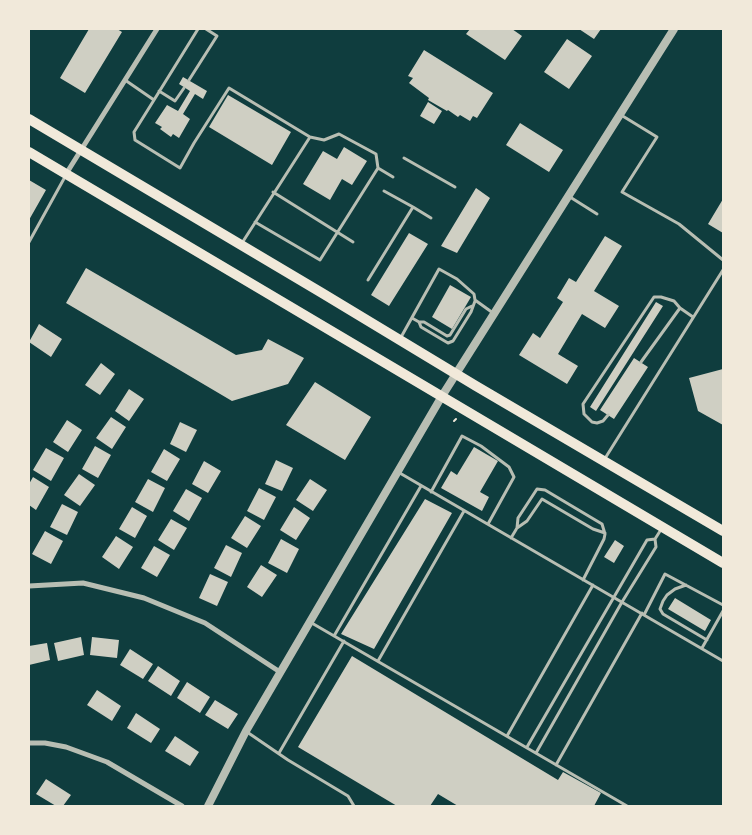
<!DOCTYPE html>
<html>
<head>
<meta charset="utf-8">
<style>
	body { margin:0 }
	#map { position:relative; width:752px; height:835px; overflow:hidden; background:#0f3d3e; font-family:Merriweather,serif }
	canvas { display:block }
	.frame { position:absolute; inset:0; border:30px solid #f1e9da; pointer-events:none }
</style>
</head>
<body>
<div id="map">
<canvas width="752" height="835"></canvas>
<div class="frame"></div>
</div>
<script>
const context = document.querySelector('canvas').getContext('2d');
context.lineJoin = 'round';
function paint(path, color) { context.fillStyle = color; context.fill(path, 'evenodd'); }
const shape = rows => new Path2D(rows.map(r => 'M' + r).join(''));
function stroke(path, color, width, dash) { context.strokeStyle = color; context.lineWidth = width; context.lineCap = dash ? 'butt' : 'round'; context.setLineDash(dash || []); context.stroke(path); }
paint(shape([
	[89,29,117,29,122,32,85,93,60,78],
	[470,29,512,29,522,36,505,60,466,34],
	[579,29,601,29,594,39],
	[567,39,592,56,569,89,544,72],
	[424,50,493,93,477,118,473,116,470,121,460,115,458,117,448,110,447,111,428,100,429,98,409,83,413,78,408,76],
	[183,77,207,91,203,99,195,94,183,114,190,119,179,138,173,134,171,137,160,129,162,127,155,123,167,105,178,111,190,91,179,84],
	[228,95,291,132,272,165,209,127],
	[428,102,442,111,434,124,420,116],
	[520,123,563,150,549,172,506,145],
	[344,147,367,161,352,185,342,179,330,200,303,184,323,151,337,159],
	[29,180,46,190,29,220],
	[476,188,490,198,457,253,441,246],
	[723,199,723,233,708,224],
	[409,233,428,244,389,306,371,295],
	[605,236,622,246,594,291,619,306,605,328,582,314,558,354,578,366,567,384,519,355,533,333,540,338,563,302,557,298,569,278,576,282],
	[86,268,236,355,262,350,268,339,304,358,288,384,232,401,66,303],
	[450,285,471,297,452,329,432,317],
	[656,302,663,306,596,411,590,407],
	[39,324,62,339,51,357,29,342],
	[634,358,648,367,614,419,600,410],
	[101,363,115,374,100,395,85,385],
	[723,369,723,425,698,411,689,378],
	[315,382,371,417,345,460,286,425],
	[129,389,144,399,129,421,115,411],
	[111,417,126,427,112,449,96,438],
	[67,420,82,430,68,452,53,442],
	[180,422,197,430,186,452,170,444],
	[95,446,111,455,98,478,82,469],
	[474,447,498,461,480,492,489,497,482,511,441,488,451,471,457,475],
	[46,448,64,458,51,481,33,470],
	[164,449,180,459,167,481,151,472],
	[276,460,293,468,282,491,265,484],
	[204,461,221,471,208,493,192,484],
	[79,474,95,485,80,506,64,495],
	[33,477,49,487,36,510,29,505,29,484],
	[148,479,165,488,153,512,135,502],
	[310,479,327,490,313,511,296,500],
	[259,488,276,497,264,520,247,511],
	[186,489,202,498,189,521,173,511],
	[425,499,452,513,374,649,341,634],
	[62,504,78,512,67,535,50,527],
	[132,507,147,516,135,538,119,529],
	[294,507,310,518,296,540,280,530],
	[245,516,261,526,247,548,231,538],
	[171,519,187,528,174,550,158,540],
	[45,531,63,541,51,564,32,554],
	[116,536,133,547,119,569,102,557],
	[281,539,299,549,287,573,268,563],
	[615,540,624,546,614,563,604,557],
	[226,545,242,553,231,577,214,568],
	[154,546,170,555,157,577,141,568],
	[261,565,277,575,262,597,247,587],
	[210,574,228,582,217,606,199,598],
	[675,598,711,620,705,631,668,609],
	[81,637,84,655,58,661,54,643],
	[92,637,119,640,117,658,90,655],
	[47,643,50,660,29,665,29,646],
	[130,649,153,664,143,679,120,665],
	[352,656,558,780,563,772,601,793,594,806,458,806,438,794,430,806,397,806,298,747],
	[158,666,180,681,171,696,148,681],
	[187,682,210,697,200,713,177,698],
	[97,690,121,706,112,721,87,705],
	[215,700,238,714,228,729,205,715],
	[136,713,160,729,151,743,127,728],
	[175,736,199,752,190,766,165,751],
	[46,779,71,795,63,806,56,806,36,794]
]), '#cfcfc3');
stroke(shape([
	[454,421,456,419]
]), '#f1e9da', 2);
stroke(shape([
	[125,80,154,100,134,132,135,140,180,168,194,143,229,88,310,137,242,243],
	[189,80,217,36,206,29],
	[159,91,175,101,184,88],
	[154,100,198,29],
	[621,115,657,137,622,192,679,224,723,260],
	[310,137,324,140,339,134,376,154,378,168,393,177],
	[404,158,455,187],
	[273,192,353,242],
	[570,197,597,214],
	[413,207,431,218],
	[255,222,320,260,378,168],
	[29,242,66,175],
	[368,280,413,207,384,191],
	[412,318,419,322,424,322,447,336,450,335,466,309,472,306],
	[419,322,421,327,448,343,453,341,471,312,475,301],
	[400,339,439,269,457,279,474,294,475,300,493,313],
	[641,362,680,308],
	[608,415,603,421,597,423,592,422,584,414,583,404,654,297,661,297,674,301,680,308,693,317],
	[604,460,723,270],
	[398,472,723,661],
	[431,492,462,436,481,446,509,467,514,477,488,524],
	[517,528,518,518,537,489,545,490,602,524,605,534,604,539,583,580],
	[511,538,517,528,527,521,542,499,593,529,605,533],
	[686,585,675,589,667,595,663,601,660,609,663,614,707,640],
	[644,615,665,574,723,605],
	[310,622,627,806],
	[334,636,421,486],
	[702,648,723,611],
	[378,661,464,511],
	[247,732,288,760,348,796,354,806],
	[507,736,593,585],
	[527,747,647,540,655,539],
	[279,753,344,641],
	[536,753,622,602,656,547,655,539,662,528],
	[556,765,642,613]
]), '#b8beb3', 3);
stroke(shape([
	[66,174,157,29],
	[29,586,83,583,144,598,205,623,280,672],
	[29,743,45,743,66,747,107,762,182,806]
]), '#b8beb3', 5);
stroke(shape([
	[208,806,246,731,442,396,674,29]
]), '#b8beb3', 8);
stroke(shape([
	[29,119,322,293,476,386,723,531],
	[29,152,723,563]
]), '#f1e9da', 10);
</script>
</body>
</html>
